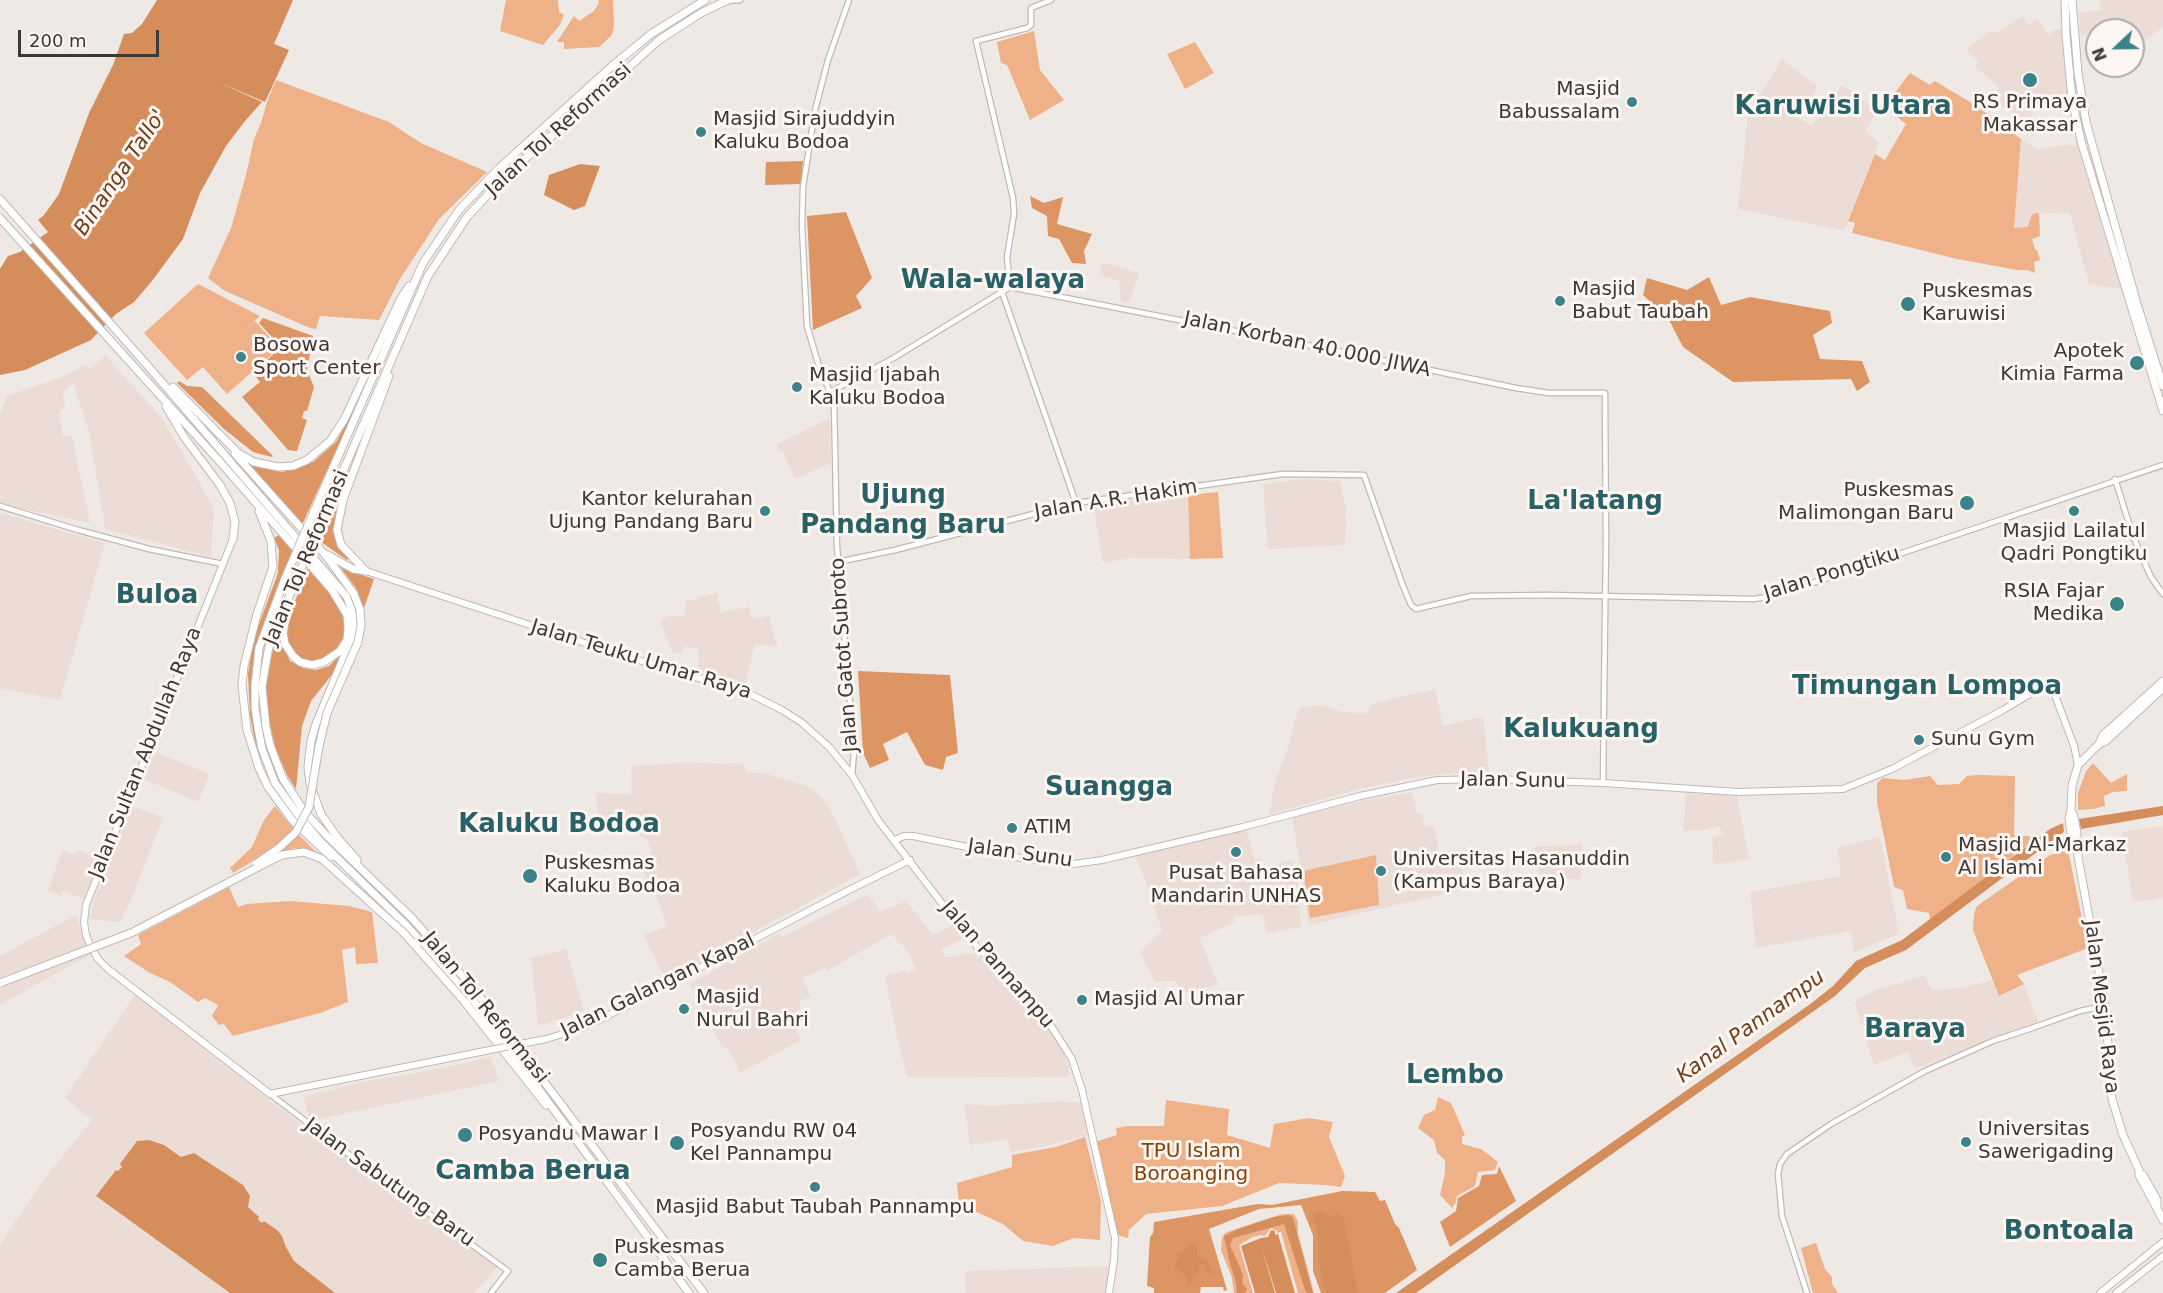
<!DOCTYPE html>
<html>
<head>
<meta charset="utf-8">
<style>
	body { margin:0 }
	#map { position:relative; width:2163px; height:1293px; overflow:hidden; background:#efe9e5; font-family:"DejaVu Sans",sans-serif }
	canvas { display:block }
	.north { position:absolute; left:2085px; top:18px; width:60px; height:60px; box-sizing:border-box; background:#fdf6f2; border:2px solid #afaaa7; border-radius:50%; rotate:248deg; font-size:16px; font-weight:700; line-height:24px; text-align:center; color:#3b3937 }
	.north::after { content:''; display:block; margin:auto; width:21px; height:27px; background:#3b8388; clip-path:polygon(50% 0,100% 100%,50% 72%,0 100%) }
	.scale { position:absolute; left:18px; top:30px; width:141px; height:27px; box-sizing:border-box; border:3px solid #3b3937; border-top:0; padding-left:8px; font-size:18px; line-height:21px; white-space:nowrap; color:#3b3937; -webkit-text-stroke:4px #fdf6f2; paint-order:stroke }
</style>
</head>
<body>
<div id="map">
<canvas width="2163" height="1293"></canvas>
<div class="north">N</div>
<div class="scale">200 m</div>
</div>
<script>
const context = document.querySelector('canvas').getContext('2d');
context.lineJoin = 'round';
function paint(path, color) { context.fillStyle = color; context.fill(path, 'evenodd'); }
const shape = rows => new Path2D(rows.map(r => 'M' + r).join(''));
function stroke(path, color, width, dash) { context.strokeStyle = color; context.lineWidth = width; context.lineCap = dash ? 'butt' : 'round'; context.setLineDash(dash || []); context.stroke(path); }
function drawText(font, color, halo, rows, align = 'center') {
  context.font = font + ' "DejaVu Sans",sans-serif'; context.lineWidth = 6; context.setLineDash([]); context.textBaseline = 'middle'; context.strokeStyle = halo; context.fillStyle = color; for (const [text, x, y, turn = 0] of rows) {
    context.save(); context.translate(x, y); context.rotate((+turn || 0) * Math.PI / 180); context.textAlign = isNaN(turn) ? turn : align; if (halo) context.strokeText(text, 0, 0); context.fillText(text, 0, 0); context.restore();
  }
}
paint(shape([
	[2100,0,2163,0,2163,27,2133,50,2133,30,2097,30,2081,35,2079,13,2101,10],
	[2022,16,2029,25,2037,19,2048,35,2053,30,2063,29,2071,102,2038,104,2027,122,1991,100,1999,88,1975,66,1978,62,1966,50,1990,31,1997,33],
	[1782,59,1818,87,1797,117,1811,125,1842,85,1878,110,1865,131,1879,143,1844,231,1738,209,1748,115],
	[2021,139,2038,150,2061,145,2078,145,2122,289,2089,284,2070,213,2032,214,2029,227,2014,228],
	[1102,262,1139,273,1129,303,1121,302,1119,281,1100,275],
	[105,355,162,418,214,508,211,557,105,529,89,431,73,383,63,392,65,407,59,412,63,436,72,436,90,523,7,506,0,502,0,414,7,396,59,378,86,365,90,369],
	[830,418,831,463,795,479,782,450,779,450,777,444],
	[1303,479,1340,481,1346,510,1345,545,1268,549,1263,484],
	[1188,495,1190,559,1130,558,1103,563,1093,504],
	[0,513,105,543,60,700,0,688],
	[717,593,718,605,720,605,721,612,749,607,751,619,769,616,777,646,755,644,745,683,698,670,698,650,684,646,682,654,673,653,660,620,671,615,684,617,687,600,697,600,698,597],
	[1435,689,1443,726,1483,717,1489,772,1451,773,1406,779,1352,791,1269,814,1275,781,1287,751,1298,711,1302,707,1322,705,1341,712,1366,713,1372,704],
	[155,752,210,774,198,802,144,779],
	[694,762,722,764,742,763,747,772,764,773,807,786,823,799,831,810,860,874,666,980,644,935,667,926,654,889,651,889,643,870,650,868,651,850,646,838,634,832,637,826,616,827,601,832,595,793,631,794,632,766],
	[1412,792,1417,813,1422,814,1425,827,1434,825,1439,852,1459,850,1466,889,1309,925,1292,816,1365,800],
	[1736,793,1749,859,1719,864,1713,862,1712,838,1723,834,1719,826,1705,830,1683,831,1686,794],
	[130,806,163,817,133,895,120,922,89,919,93,903],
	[2163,826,2163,898,2133,902,2122,832],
	[1247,829,1254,860,1261,859,1261,870,1292,860,1298,886,1301,927,1266,933,1263,914,1233,917,1235,922,1200,938,1218,984,1182,994,1176,981,1155,982,1140,952,1162,931,1146,882,1135,854],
	[1880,837,1899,933,1854,953,1851,931,1756,948,1750,892,1841,876,1838,848],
	[1582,842,1581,879,1544,878,1540,874,1533,847,1574,845],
	[62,850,75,855,77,850,100,859,84,899,63,891,61,896,48,891],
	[868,894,880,912,906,901,933,935,955,924,965,938,941,949,945,957,974,953,1004,974,1045,1019,1063,1051,1069,1067,1068,1077,908,1078,900,1050,885,976,904,970,908,973,916,969,907,950,891,934,827,971,825,968,802,978,811,997,798,1002,801,1006,792,1020,801,1040,740,1073,730,1050,721,1045,690,984,779,933,781,937],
	[76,915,91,954,0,1005,0,956],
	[566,949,584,1011,538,1026,531,958],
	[1924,976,1933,990,1962,988,1991,980,1995,985,2018,987,2024,984,2038,1022,1915,1069,1908,1052,1874,1065,1855,1004,1856,1000,1879,989],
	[135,994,289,1115,498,1267,474,1293,335,1293,294,1261,286,1247,285,1241,257,1220,248,1207,250,1199,157,1142,120,1165,122,1166,118,1172,116,1170,96,1196,230,1293,0,1293,0,1244,43,1180,92,1120,65,1098],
	[491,1057,499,1081,310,1121,304,1098,311,1095,360,1082,427,1071],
	[1062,1101,1082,1103,1090,1135,1046,1146,1011,1152,1007,1139,970,1145,964,1104,990,1106],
	[1111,1266,1107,1293,966,1293,965,1271]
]), '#ebddd5');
paint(shape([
	[506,0,558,0,559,12,564,15,560,25,543,45,500,31],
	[598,0,613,0,614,25,612,35,599,47,564,49,564,42,557,42,574,16,579,21,594,11,599,3],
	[1034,31,1040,70,1064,100,1030,120,1007,65,1001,63,997,42],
	[1195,42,1214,73,1185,89,1167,54],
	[1910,73,1930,85,1935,81,1975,105,2021,139,2014,228,2028,227,2032,214,2039,213,2040,236,2032,239,2035,249,2037,250,2040,260,2034,262,2035,273,2027,270,2017,270,1957,259,1852,233,1855,223,1848,221,1875,154,1885,160,1906,124,1884,107],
	[276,80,389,122,421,143,487,172,439,219,400,279,379,320,320,316,316,329,310,328,225,291,208,278,231,228,246,175,254,139,261,123,267,102],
	[198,284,260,316,240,334,255,321,279,348,227,394,203,367,187,380,144,333],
	[1218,492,1223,558,1190,559,1188,495],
	[2093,763,2111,783,2127,774,2127,791,2113,792,2104,796,2105,806,2093,809,2078,810,2078,793,2086,771],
	[1978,775,2015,776,2014,835,2038,837,1930,920,1929,913,1907,909,1903,890,1894,887,1877,802,1877,783,1883,778,1904,780,1930,776,1938,785,1959,784,1967,776],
	[275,806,298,834,318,854,295,848,253,861,233,873,230,868,252,847,264,820],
	[2068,850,2088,948,2017,975,2024,984,1999,996,1973,930,1974,914,1977,906,2050,855],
	[1376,855,1379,905,1310,918,1303,871],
	[229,887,238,907,247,904,290,901,349,906,372,912,378,963,356,964,355,947,342,950,348,1002,320,1013,233,1036,224,1024,219,1025,212,1016,218,1005,205,998,198,1002,170,982,150,973,124,956,141,944,138,935],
	[1438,1097,1451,1103,1465,1135,1462,1137,1462,1144,1481,1149,1498,1162,1495,1170,1478,1172,1475,1186,1457,1196,1456,1202,1452,1208,1440,1195,1445,1173,1445,1160,1437,1153,1434,1140,1418,1128,1424,1115,1435,1110],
	[1166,1100,1229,1109,1227,1135,1270,1148,1274,1124,1309,1118,1333,1122,1329,1137,1345,1176,1341,1187,1326,1185,1279,1183,1222,1206,1146,1214,1129,1230,1128,1238,1117,1235,1095,1142,1117,1135,1116,1128,1128,1126,1164,1126],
	[1085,1137,1101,1201,1100,1240,1074,1238,1053,1246,1023,1241,1003,1224,959,1204,957,1183,1012,1167,1012,1155,1056,1147],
	[1282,1214,1294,1214,1298,1221,1298,1234,1314,1293,1298,1293,1281,1232,1277,1233,1277,1231,1271,1228,1265,1236,1261,1235,1253,1237,1239,1245,1253,1293,1234,1293,1232,1278,1221,1250,1222,1238,1225,1233,1236,1229],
	[1816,1243,1825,1269,1832,1277,1832,1284,1838,1293,1813,1293,1801,1248]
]), '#eeb188');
paint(shape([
	[803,161,801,184,765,185,766,162],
	[1030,196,1044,203,1063,197,1057,224,1092,234,1084,251,1086,264,1072,263,1059,239,1048,236,1047,216,1032,208],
	[846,212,872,278,856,296,862,308,813,330,807,216],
	[1709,277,1721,305,1750,297,1830,311,1832,323,1813,335,1820,359,1862,361,1870,382,1857,391,1851,379,1733,382,1683,347,1668,318,1643,295,1647,278,1687,290],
	[263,318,313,336,307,370,314,387,307,411,304,411,302,418,307,420,297,451,288,450,242,397,260,382,253,373,281,347,259,323],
	[179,381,187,386,202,387,273,456,272,457,253,452,224,429,177,383],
	[362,394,301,527,247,461,261,468,283,472,313,462,336,442],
	[361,442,348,480,335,529,335,538,340,548,349,557,347,560,321,542],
	[279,535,294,550,265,620,257,649,251,683,253,714,264,760,312,838,288,810,276,791,255,742,250,715,248,674,252,649,255,635,278,573,279,550,274,538],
	[308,568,329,591,344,614,346,637,335,653,320,662,303,662,290,650,285,636,288,619],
	[341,568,374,579,364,608,356,588],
	[280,633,282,644,290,661,303,668,316,670,329,666,344,651,334,672,311,701,302,726,296,789,288,777,276,750,267,712,266,685,273,649],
	[858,671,950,675,958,753,946,757,943,770,925,765,907,732,883,744,889,760,870,768,863,753],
	[1499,1166,1516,1201,1450,1247,1440,1222,1456,1211,1458,1198,1479,1186,1482,1175,1497,1174],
	[1342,1191,1375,1192,1380,1201,1385,1200,1395,1224,1399,1228,1417,1270,1385,1293,1321,1293,1313,1271,1313,1235,1301,1205,1259,1209,1209,1229,1227,1290,1224,1291,1223,1287,1201,1287,1200,1293,1154,1293,1154,1288,1147,1286,1150,1237,1153,1233,1154,1222,1258,1204,1272,1205]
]), '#dd9563');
paint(shape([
	[157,0,293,0,274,44,289,50,265,102,220,83,262,102,245,121,226,146,200,193,183,239,152,281,134,302,116,314,91,340,25,370,0,375,0,269,8,256,20,252,48,232,38,220,44,215,59,194,89,113,113,65,124,34,132,33,142,24],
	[580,164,600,166,585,206,574,210,544,195,549,175],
	[2163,806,2163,815,2081,829,2079,819],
	[2063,823,2064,832,1906,950,1865,968,1835,996,1416,1293,1396,1293,1809,1005,1833,986,1856,961,1902,940,2050,829],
	[149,1140,164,1145,181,1157,194,1153,243,1185,250,1196,248,1207,259,1217,258,1220,262,1223,264,1221,277,1230,282,1236,286,1247,294,1261,335,1293,230,1293,96,1196,116,1170,118,1171,122,1167,120,1164,137,1141],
	[1319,1211,1331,1217,1339,1212,1344,1220,1358,1293,1325,1293,1318,1256,1318,1235,1312,1213,1316,1214],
	[1288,1215,1293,1217,1295,1225,1313,1293,1307,1293,1305,1290,1284,1224,1233,1238,1230,1245,1243,1275,1242,1283,1247,1289,1245,1293,1237,1293,1236,1283,1229,1260,1224,1236,1238,1229,1274,1217],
	[1271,1230,1275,1231,1275,1235,1278,1234,1295,1293,1276,1293,1260,1242,1275,1293,1255,1293,1241,1246,1261,1238,1268,1237],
	[1192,1244,1197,1246,1197,1255,1207,1261,1213,1272,1211,1274,1204,1271,1206,1267,1201,1264,1197,1274,1193,1276,1193,1281,1187,1287,1183,1284,1187,1284,1187,1277,1180,1270,1175,1268,1177,1260,1180,1258,1177,1256,1178,1253]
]), '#d58d5c');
const minor = shape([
	[849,0,828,60,815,110,803,187,802,226,807,326,818,363,834,402,837,547,854,752,852,775],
	[726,1,740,0],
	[1010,287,1353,354,1516,388,1549,393,1605,393,1606,540,1603,783],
	[1010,287,1007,257,1014,214,1013,198,976,41,1027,28,1031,25,1031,8,1051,0],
	[1002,292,1076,503],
	[830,392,892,359,1010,287],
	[2115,479,2133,536,2146,566,2151,577,2163,594],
	[0,506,78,530,149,549,223,564],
	[838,562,895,550,1076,503,1283,474,1364,475,1403,586,1411,605,1416,609,1471,596,1547,595,1753,599,1769,597,1834,576,2163,465],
	[270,1094,376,1175,508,1271,491,1293],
	[1807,1293,1782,1216,1778,1174,1780,1164,1787,1154,1831,1124,1925,1071,1993,1041,2029,1029,2080,1011,2105,1006]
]);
const major = shape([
	[233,539,86,905,84,922,86,935,90,945,98,959,108,969,270,1094,495,1049],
	[366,571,594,646,690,676,734,686,782,710,801,722,829,747,852,775,878,820,963,931,980,950,1013,980,1039,1007,1072,1059,1082,1090,1115,1238,1114,1260,1109,1293],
	[895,840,904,836,913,836,1021,858,1074,864,1102,860,1239,828,1360,796,1437,780,1495,779,1603,783,1738,792,1843,789,1892,769,2003,710,2050,682,2074,746,2078,765],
	[546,1039,576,1030,601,1019,849,890,910,860],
	[2100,1293,2163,1242],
	[2116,1293,2163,1256]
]);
const highway = shape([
	[2065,0,2066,35,2072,99,2081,141,2163,411],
	[2072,0,2078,73,2086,122,2137,304,2163,386],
	[0,199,148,366,347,597,354,618,353,635,316,724,311,741,308,767,310,784,321,814,337,837,357,860],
	[0,218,221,463,332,590,347,615,348,627,347,640,340,651,324,662,312,665,300,662,293,656,285,644,283,633,289,602],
	[173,387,238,453,254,462,278,467,293,466,307,460,330,441,344,420,400,300,409,286],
	[166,406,184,437,220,485,230,503,235,522,233,539],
	[235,454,327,557,354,594],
	[259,511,271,541,273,567,257,614,244,666,242,685,247,730,259,768,268,787,293,821,331,857],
	[311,518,423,263,459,210,498,169,612,66,651,34,705,0],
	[320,524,428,276,467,217,506,175,584,108,659,40,701,13,728,0],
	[328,555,353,569,366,571],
	[366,571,341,545,337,530,343,500,389,376],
	[284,581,259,648,255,685,255,708,258,728,262,749,275,783,299,816,321,842,407,926,473,1000,689,1293],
	[293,588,274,630,268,651,262,687,266,727,270,745,283,779,304,811,327,836,412,918,474,989,704,1293],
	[2163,681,2103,735,2099,744,2078,765,2072,786,2071,810,2074,817,2077,833,2075,840,2105,1006,2112,1099,2123,1135,2139,1170,2139,1175,2163,1220],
	[2099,744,2106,741,2163,688],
	[2071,810,2069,818,2071,835,2075,840],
	[464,1001,546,1105],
	[2143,1175,2157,1200,2157,1208]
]);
stroke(minor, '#c0b9b5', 7);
stroke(major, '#c0b9b5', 8);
stroke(highway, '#c0b9b5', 9);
stroke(minor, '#fff', 4.5);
stroke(major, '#fff', 6);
stroke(highway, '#fff', 7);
const majorBridge = shape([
	[495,1049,546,1039]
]);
const highwayBridge = shape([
	[284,581,311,518],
	[293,588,320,524],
	[257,863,280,847,296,832,309,807,319,746,327,713,358,642,361,625,360,610,354,594],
	[0,983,131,933,266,863,282,855,304,852,322,859,404,933,464,1001]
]);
stroke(majorBridge, '#c0b9b5', 8, []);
stroke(highwayBridge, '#c0b9b5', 9, []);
stroke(majorBridge, '#fff', 6);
stroke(highwayBridge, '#fff', 7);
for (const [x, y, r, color] of [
	[2030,80,8,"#3b8388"],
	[1632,102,6,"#3b8388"],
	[701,132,6,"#3b8388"],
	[1560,301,6,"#3b8388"],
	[1908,304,8,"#3b8388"],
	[241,357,6,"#3b8388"],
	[2137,363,8,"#3b8388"],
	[797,387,6,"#3b8388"],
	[1967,503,8,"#3b8388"],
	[765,511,6,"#3b8388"],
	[2074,511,6,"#3b8388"],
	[2117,604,8,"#3b8388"],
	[1919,740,6,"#3b8388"],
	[1012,828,6,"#3b8388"],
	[1236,852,6,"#3b8388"],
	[1946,857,6,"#3b8388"],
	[1381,871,6,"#3b8388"],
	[530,876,8,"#3b8388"],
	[1082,1000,6,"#3b8388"],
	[684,1009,6,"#3b8388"],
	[465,1135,8,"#3b8388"],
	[1966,1142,6,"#3b8388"],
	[677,1143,8,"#3b8388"],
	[815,1187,6,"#3b8388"],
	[600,1260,8,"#3b8388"]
]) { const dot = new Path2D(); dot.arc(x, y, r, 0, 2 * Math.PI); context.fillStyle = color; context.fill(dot); stroke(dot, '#fdf6f2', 2); }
drawText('20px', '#3b3937', '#fdf6f2', [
	["Masjid",1620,90,"right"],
	["Babussalam",1620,113,"right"],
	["RS Primaya",2030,103,"center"],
	["Makassar",2030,126,"center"],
	["Masjid Sirajuddyin",713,120],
	["Kaluku Bodoa",713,143],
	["Masjid",1572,290],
	["Babut Taubah",1572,313],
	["Puskesmas",1922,292],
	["Karuwisi",1922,315],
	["Bosowa",253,346],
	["Sport Center",253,369],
	["Apotek",2124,352,"right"],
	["Kimia Farma",2124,375,"right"],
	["Masjid Ijabah",809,376],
	["Kaluku Bodoa",809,399],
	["Puskesmas",1954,491,"right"],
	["Malimongan Baru",1954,514,"right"],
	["Kantor kelurahan",753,500,"right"],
	["Ujung Pandang Baru",753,523,"right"],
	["Masjid Lailatul",2074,532,"center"],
	["Qadri Pongtiku",2074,555,"center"],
	["RSIA Fajar",2104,592,"right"],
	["Medika",2104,615,"right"],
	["Sunu Gym",1931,740],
	["ATIM",1024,828],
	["Masjid Al-Markaz",1958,846],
	["Al Islami",1958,869],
	["Universitas Hasanuddin",1393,860],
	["(Kampus Baraya)",1393,883],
	["Puskesmas",544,864],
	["Kaluku Bodoa",544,887],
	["Pusat Bahasa",1236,874,"center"],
	["Mandarin UNHAS",1236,897,"center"],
	["Masjid",696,998],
	["Nurul Bahri",696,1021],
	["Masjid Al Umar",1094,1000],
	["Universitas",1978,1130],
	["Sawerigading",1978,1153],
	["Posyandu RW 04",690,1132],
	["Kel Pannampu",690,1155],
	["Posyandu Mawar I",478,1135],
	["Masjid Babut Taubah Pannampu",815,1208,"center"],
	["Puskesmas",614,1248],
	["Camba Berua",614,1271]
], 'left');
drawText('20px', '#3b3937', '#fdf6f2', [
	["Jalan Tol Reformasi",559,130,-42],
	["Jalan Korban 40.000 JIWA",1307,345,12],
	["Jalan A.R. Hakim",1116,500,-9],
	["Jalan Tol Reformasi",307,558,-67],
	["Jalan Pongtiku",1832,574,-17],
	["Jalan Gatot Subroto",845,655,-94],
	["Jalan Teuku Umar Raya",641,660,17],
	["Jalan Sultan Abdullah Raya",146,753,-68],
	["Jalan Sunu",1513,781,1],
	["Jalan Sunu",1020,854,8],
	["Jalan Pannampu",997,965,49],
	["Jalan Galangan Kapal",658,986,-26],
	["Jalan Mesjid Raya",2101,1007,83],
	["Jalan Tol Reformasi",485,1008,51],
	["Jalan Sabutung Baru",389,1183,36]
]);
drawText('20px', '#844204', '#fdf6f2', [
	["TPU Islam",1191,1152],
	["Boroanging",1191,1175]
]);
drawText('italic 21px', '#6f3f1b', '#fdf6f2', [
	["Binanga Tallo'",121,173,-56],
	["Kanal Pannampu",1751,1027,-36]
]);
drawText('bold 26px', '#286166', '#fdf6f2', [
	["Karuwisi Utara",1843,107],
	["Wala-walaya",993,281],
	["Ujung",903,496],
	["Pandang Baru",903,526],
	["La'latang",1595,502],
	["Buloa",157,596],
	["Timungan Lompoa",1927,687],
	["Kalukuang",1581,730],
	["Suangga",1109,788],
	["Kaluku Bodoa",559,825],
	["Baraya",1915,1030],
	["Lembo",1455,1076],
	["Camba Berua",533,1172],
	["Bontoala",2069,1232]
]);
</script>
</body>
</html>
